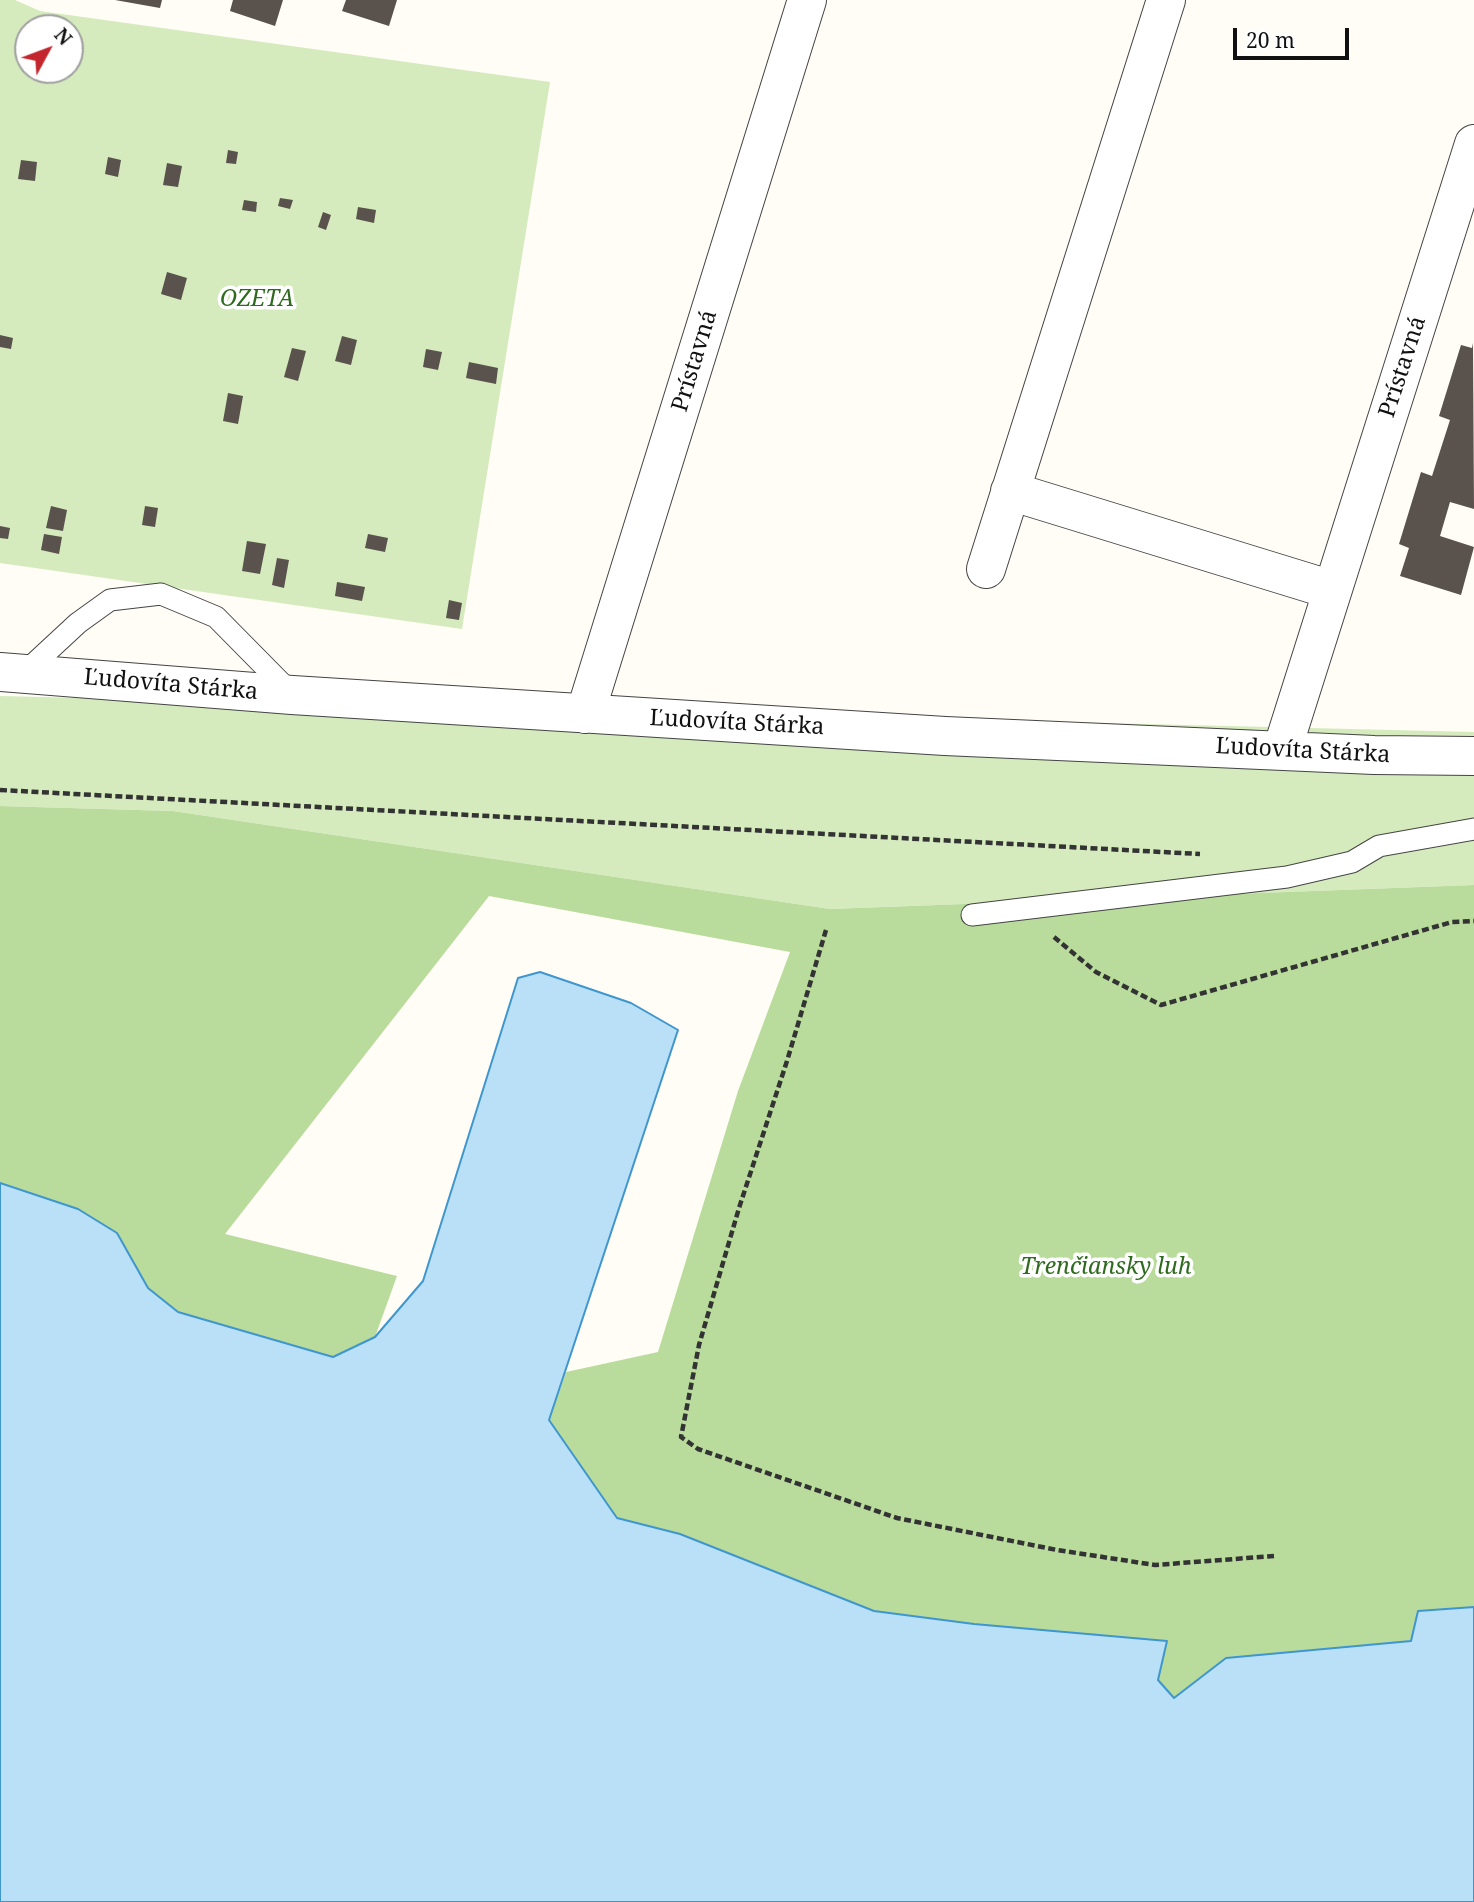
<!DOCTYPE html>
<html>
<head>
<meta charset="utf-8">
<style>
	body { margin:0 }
	#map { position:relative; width:1474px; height:1902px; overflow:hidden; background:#fffdf5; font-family:"Noto Serif",serif }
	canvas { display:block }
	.north { position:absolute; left:14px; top:14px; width:70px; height:70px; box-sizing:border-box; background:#fff; border:2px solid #a0a0a0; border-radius:50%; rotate:49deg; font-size:19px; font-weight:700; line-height:28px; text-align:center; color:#111 }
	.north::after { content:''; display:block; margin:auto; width:24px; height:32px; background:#c4262e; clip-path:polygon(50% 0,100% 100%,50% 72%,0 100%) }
	.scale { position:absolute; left:1233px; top:28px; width:116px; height:32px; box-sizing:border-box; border:4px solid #111; border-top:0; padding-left:9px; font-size:21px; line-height:24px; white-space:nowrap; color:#111; -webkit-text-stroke:5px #fff; paint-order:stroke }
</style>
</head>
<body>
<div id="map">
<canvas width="1474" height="1902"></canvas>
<div class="north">N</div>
<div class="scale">20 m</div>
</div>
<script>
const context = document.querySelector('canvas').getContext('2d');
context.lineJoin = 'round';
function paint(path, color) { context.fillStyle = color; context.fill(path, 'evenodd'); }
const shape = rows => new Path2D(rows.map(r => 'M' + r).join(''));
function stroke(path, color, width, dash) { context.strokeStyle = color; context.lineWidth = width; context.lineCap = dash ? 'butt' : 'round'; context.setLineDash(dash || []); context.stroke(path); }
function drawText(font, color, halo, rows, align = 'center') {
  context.font = font + ' "Noto Serif",serif'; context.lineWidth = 7; context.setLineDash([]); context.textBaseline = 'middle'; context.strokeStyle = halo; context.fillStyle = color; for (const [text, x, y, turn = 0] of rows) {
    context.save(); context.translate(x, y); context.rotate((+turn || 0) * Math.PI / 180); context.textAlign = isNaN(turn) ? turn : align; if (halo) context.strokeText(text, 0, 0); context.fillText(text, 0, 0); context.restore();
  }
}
paint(shape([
	[0,0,15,0,40,11,550,82,462,629,0,563],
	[28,28,70,28,70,70,28,70],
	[0,696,1474,732,1474,885,830,909,173,811,0,806]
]), '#d5ebbd');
paint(shape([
	[0,806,173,811,830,909,1474,885,1474,1607,1418,1611,1411,1641,1226,1658,1174,1698,1158,1680,1166,1641,974,1624,874,1611,617,1518,549,1420,566,1372,658,1352,738,1091,790,952,489,896,225,1234,397,1276,375,1337,332,1357,178,1312,148,1288,117,1233,78,1209,0,1183]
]), '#b9dc9c');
const water = shape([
	[540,972,631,1003,678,1030,549,1420,617,1518,680,1534,874,1611,974,1624,1167,1641,1158,1680,1174,1698,1226,1658,1411,1641,1418,1611,1474,1607,1474,1902,0,1902,0,1183,78,1209,117,1233,148,1288,178,1312,333,1357,375,1337,423,1281,518,978,540,972]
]);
paint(water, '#b9e0f7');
stroke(water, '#3f96cf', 2);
paint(shape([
	[115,0,162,0,160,8],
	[233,0,283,0,275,26,230,11],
	[346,0,397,0,389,26,342,11],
	[228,150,238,152,236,164,226,163],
	[108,157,121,160,118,177,105,174],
	[21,160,37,162,35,181,18,179],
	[167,163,182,166,178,187,163,185],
	[280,198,293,200,290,209,278,206],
	[244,200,257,202,256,212,242,210],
	[358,207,376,210,374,223,356,219],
	[323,212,331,215,326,230,318,227],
	[167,272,187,278,181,300,161,294],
	[0,335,13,338,11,349,0,347],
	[342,336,357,340,351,365,335,361],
	[1473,343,1474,509,1450,502,1440,536,1474,547,1461,595,1400,576,1409,548,1399,544,1421,472,1432,476,1450,420,1439,416,1461,345,1472,348],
	[292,348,306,351,298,381,284,377],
	[426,349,442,352,438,370,423,367],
	[469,362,498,368,496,384,466,378],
	[228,393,243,396,238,424,223,421],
	[51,506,67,510,63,531,46,528],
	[145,506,158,508,155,527,142,525],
	[0,526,10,528,8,539,0,538],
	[44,534,62,537,59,554,41,550],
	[368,534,388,538,385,552,365,548],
	[247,541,266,544,260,574,242,571],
	[277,558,289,560,284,588,272,585],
	[337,582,365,587,362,601,335,596],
	[449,600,462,603,459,620,446,618]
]), '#5a524d');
const lane = shape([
	[23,674,78,623,110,600,161,594,216,617,291,693],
	[972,915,1287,877,1352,862,1379,846,1474,829]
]);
const street = shape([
	[1010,491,1332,590],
	[986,569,1166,0],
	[0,672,292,695,945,736,1374,755,1474,756],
	[585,714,807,0],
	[1282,750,1474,144]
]);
stroke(lane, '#444', 23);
stroke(street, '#444', 40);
stroke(shape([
	[0,790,1200,854],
	[826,930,787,1061,739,1208,699,1345,681,1437,698,1449,897,1518,1057,1550,1155,1565,1274,1556],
	[1054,937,1096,972,1161,1005,1452,922,1474,921]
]), '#333', 4.5, [7, 3.5]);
stroke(lane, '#fff', 21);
stroke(street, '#fff', 38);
drawText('italic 23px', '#2f6b1f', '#fff', [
	["OZETA",257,299],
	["Trenčiansky luh",1106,1267]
]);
drawText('23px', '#111', '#fff', [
	["Prístavná",695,361,-73],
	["Prístavná",1403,367,-72],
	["Ľudovíta Stárka",171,685,5],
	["Ľudovíta Stárka",737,723,3],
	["Ľudovíta Stárka",1303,751,3]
]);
</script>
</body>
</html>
